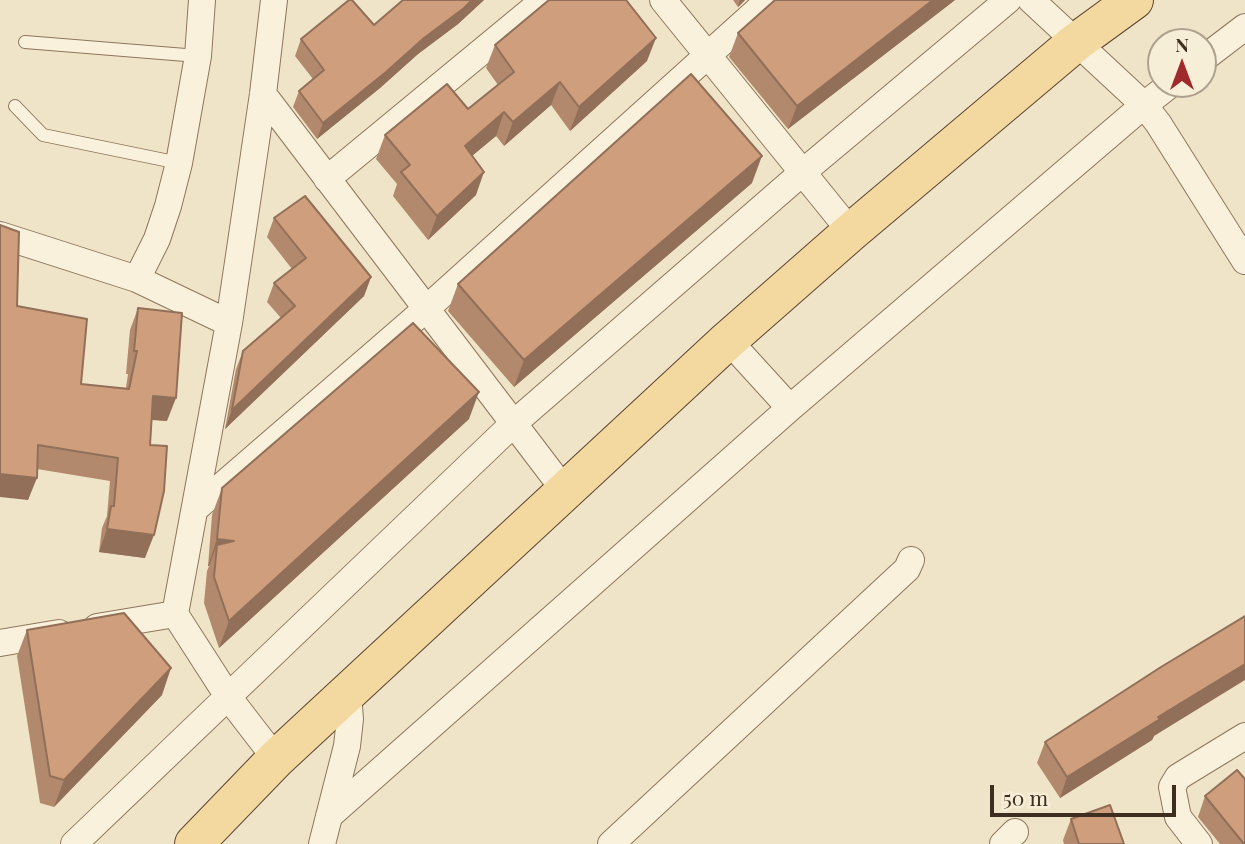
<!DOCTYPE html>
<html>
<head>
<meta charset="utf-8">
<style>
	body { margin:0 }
	#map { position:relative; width:1245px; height:844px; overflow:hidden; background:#f0e4c8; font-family:"Playfair Display",serif }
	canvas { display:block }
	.north { position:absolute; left:1147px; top:28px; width:70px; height:70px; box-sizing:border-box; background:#f7eed8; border:2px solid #ada18e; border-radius:50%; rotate:0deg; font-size:19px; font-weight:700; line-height:28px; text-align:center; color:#3d2e20 }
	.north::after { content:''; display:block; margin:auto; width:24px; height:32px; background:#9e2a2b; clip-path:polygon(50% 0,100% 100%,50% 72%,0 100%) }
	.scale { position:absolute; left:990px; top:785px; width:186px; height:32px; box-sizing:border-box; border:4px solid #3d2e20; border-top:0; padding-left:9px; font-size:21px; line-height:24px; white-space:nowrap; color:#3d2e20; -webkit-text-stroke:5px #f7eed8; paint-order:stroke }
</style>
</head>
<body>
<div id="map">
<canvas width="1245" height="844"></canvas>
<div class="north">N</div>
<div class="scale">50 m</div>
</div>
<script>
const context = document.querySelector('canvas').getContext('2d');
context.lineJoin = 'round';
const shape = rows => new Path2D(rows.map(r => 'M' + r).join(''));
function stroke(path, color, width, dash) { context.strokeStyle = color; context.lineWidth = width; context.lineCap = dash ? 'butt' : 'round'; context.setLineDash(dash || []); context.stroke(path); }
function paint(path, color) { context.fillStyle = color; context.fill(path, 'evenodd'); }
const service = shape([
	[25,42,198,56],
	[15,106,43,135,179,163]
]);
const minor = shape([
	[274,0,263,94,229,323,175,614,229,698,276,759],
	[663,0,851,232],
	[1031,0,1144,105,1158,123,1245,261],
	[1203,59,1245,27],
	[263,94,565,491],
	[327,179,544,0],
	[0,235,137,279,229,323],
	[137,279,157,239,168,206,179,163,198,56,202,0],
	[728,340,790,408],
	[195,509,426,309,769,0],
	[97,627,175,614],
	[0,643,59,633],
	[329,816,790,408,1144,105,1171,84],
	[74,844,513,424,803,172,1008,0],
	[322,844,347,746,350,719,348,694],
	[611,844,907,569,911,560],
	[1003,844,1015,832],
	[1199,844,1178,817,1172,787,1178,777,1245,736]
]);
const primary = shape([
	[194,844,276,759,728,340,851,232,1075,43,1134,0]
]);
stroke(service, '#8d765c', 14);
stroke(minor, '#8d765c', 28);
stroke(primary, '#5b4430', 40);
stroke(service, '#faf1dc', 12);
stroke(minor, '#faf1dc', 26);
stroke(primary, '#f3d9a0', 38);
paint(shape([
	[403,0,484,0,458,24,418,54,380,88,317,139,293,107,299,91,313,79,295,56,301,39,374,25],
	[733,0,745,0,738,7],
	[955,0,788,129,729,57,738,33],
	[495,45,647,61,570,131,551,105,504,146,496,136,472,156,476,195,428,240,393,196,397,184,376,159,385,135,468,109,498,85,486,68],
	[752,183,514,387,448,311,458,284],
	[274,218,371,277,364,296,225,429,236,369,243,351,281,318,267,302,274,283,292,269,267,237],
	[17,306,81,384,126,388,128,374,126,374,130,330,138,308,167,421,151,420,145,558,99,552,102,528,107,516,110,481,37,469,28,500],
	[469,419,219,648,204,603,207,571,209,566,208,566,212,515,222,488],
	[27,630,162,695,54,807,40,803,17,656],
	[1154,736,1152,740,1060,798,1037,763,1045,742],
	[1205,796,1245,844,1220,844,1198,817],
	[1071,819,1124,844,1064,844,1063,840]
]), '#b2896c');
paint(shape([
	[472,0,484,0,458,24,418,54,380,88,317,139,323,123,424,38],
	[740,0,745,0,738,7],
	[933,0,955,0,788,129,797,106],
	[656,38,647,61,570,131,579,107],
	[560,82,551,105,504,146,513,122],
	[504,112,496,136,456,169,465,146],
	[762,156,752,183,514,387,524,360],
	[484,172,476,195,428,240,437,216],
	[371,277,364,296,225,429,232,410],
	[479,392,469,419,219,648,229,621],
	[153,396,176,398,167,421,144,419],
	[0,474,37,478,28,500,0,497],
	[107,529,154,535,145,558,99,552],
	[217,539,234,541,217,545,209,566,208,566],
	[1245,664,1245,680,1154,736,1152,740,1060,798,1067,777,1158,717],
	[171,668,162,695,54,807,64,780]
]), '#916f58');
const building = shape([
	[349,0,352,0,374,25,403,0,472,0,464,8,424,38,386,72,323,123,299,91,324,70,301,39,349,0],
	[549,0,626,0,656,38,579,107,560,82,513,122,504,112,465,146,484,172,437,216,401,172,410,165,385,135,447,84,468,109,514,72,495,45,549,0],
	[775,0,933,0,797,106,738,33,775,0],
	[691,74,762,156,524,360,458,284,691,74],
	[305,196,371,277,232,410,243,351,295,306,274,283,306,258,274,218,305,196],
	[0,225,19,232,17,306,87,319,81,384,129,389,137,351,134,351,138,308,182,313,176,398,153,396,150,445,167,446,164,491,154,535,107,529,111,506,114,506,118,458,38,445,37,478,0,474,0,225],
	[413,323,479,392,229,621,214,577,217,545,234,541,217,539,222,488,413,323],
	[124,613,171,668,64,780,50,776,27,630,124,613],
	[1245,616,1245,664,1158,717,1160,719,1067,777,1045,742,1161,667,1245,616],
	[1237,770,1245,779,1245,844,1244,844,1205,796,1237,770],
	[1110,805,1124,844,1079,844,1071,819,1110,805]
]);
paint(building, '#cf9f7d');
stroke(building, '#916f58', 2);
</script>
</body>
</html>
